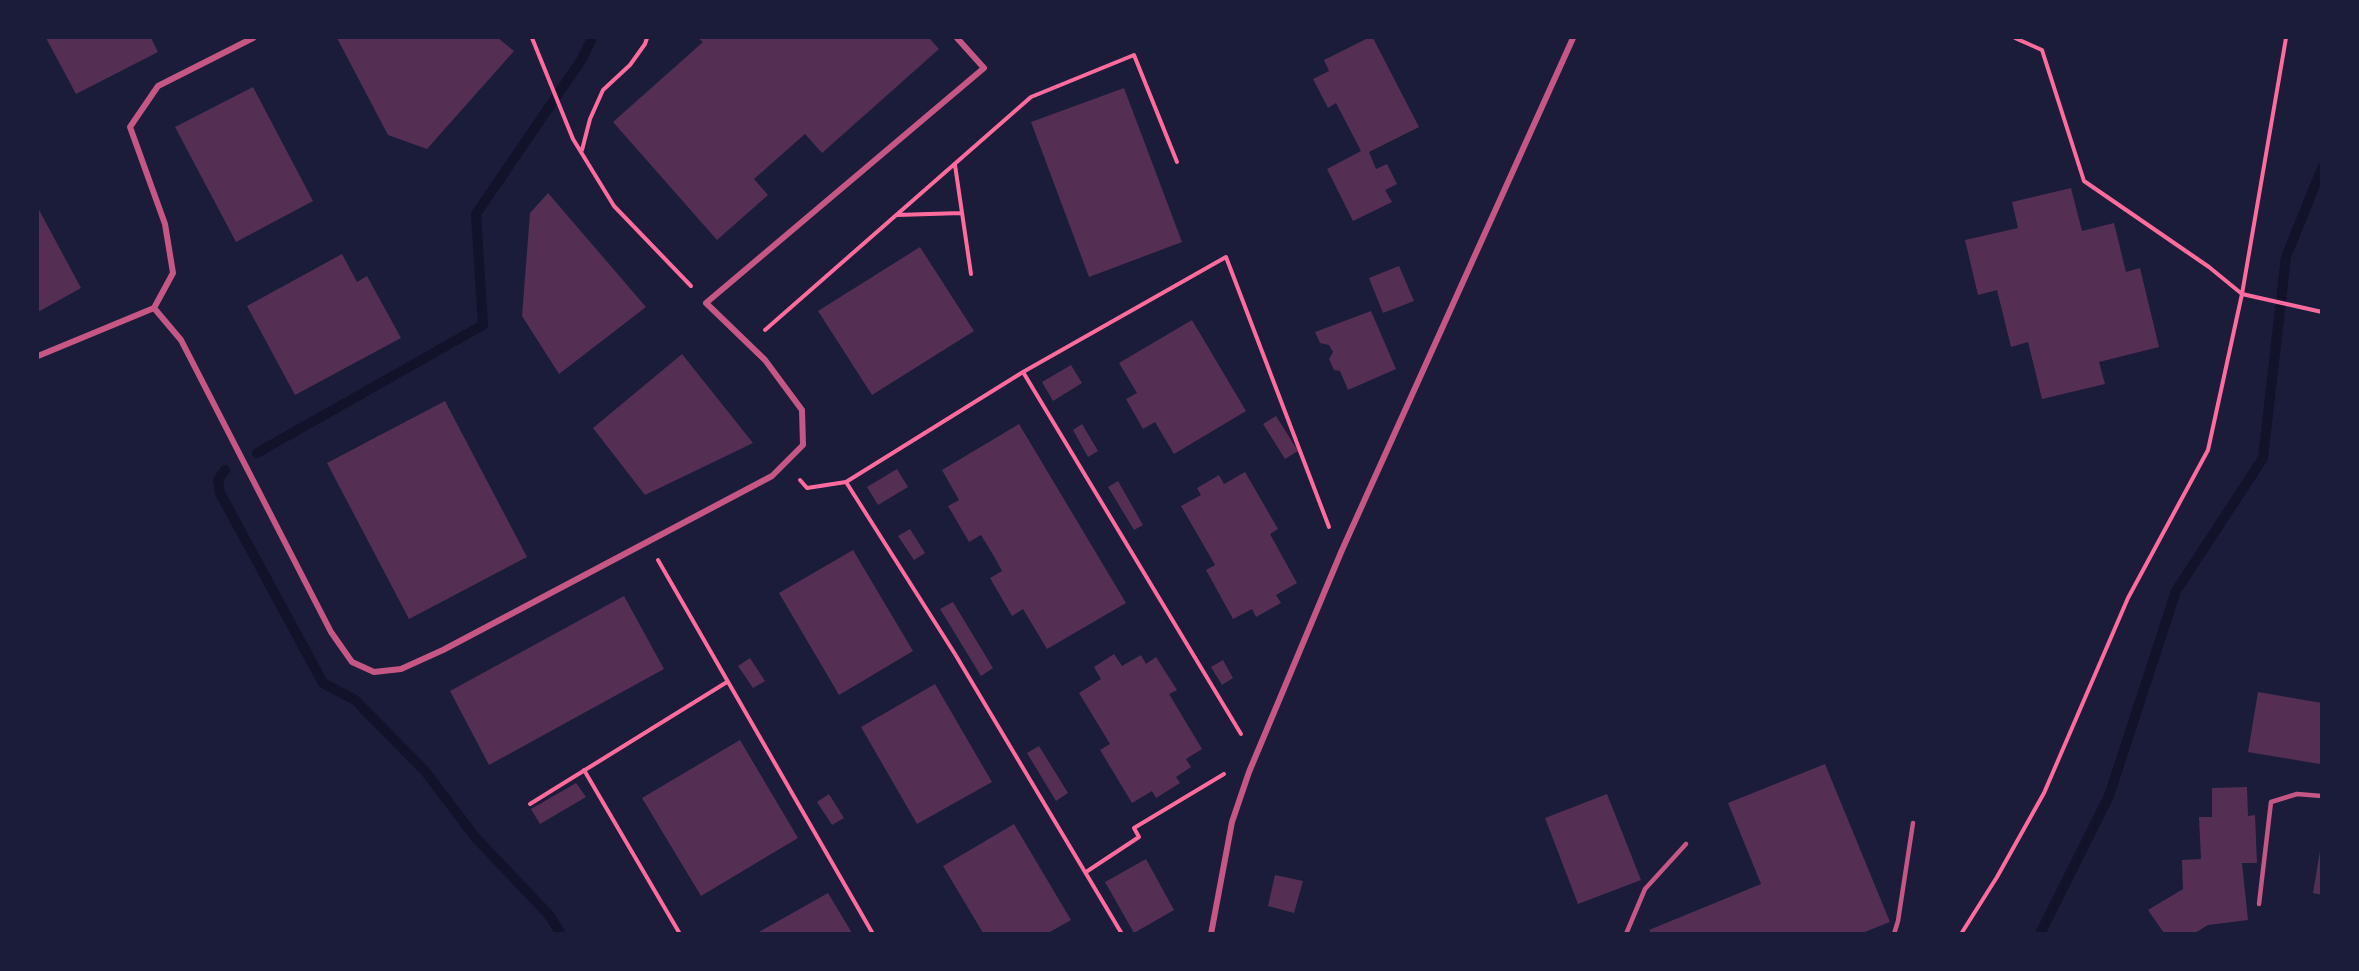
<!DOCTYPE html>
<html>
<head>
<meta charset="utf-8">
<style>
	body { margin:0 }
	#map { position:relative; width:2359px; height:971px; overflow:hidden; background:#1b1b3a; font-family:Karla,sans-serif }
	canvas { display:block }
	.frame { position:absolute; inset:0; border:39px solid #1b1b3a; pointer-events:none }
</style>
</head>
<body>
<div id="map">
<canvas width="2359" height="971"></canvas>
<div class="frame"></div>
</div>
<script>
const context = document.querySelector('canvas').getContext('2d');
context.lineJoin = 'round';
const shape = rows => new Path2D(rows.map(r => 'M' + r).join(''));
function stroke(path, color, width, dash) { context.strokeStyle = color; context.lineWidth = width; context.lineCap = dash ? 'butt' : 'round'; context.setLineDash(dash || []); context.stroke(path); }
function paint(path, color) { context.fillStyle = color; context.fill(path, 'evenodd'); }
stroke(shape([
	[257,453,483,325,476,214,582,59,592,38],
	[225,470,218,480,220,493,323,683,355,700,425,771,475,837,549,915,561,934],
	[2040,934,2109,796,2176,591,2263,458,2286,257,2322,168]
]), '#12122b', 10);
paint(shape([
	[46,38,151,38,158,52,76,94],
	[337,38,498,38,514,51,427,149,388,135],
	[698,38,929,38,939,49,822,153,805,134,754,179,768,195,717,240,613,122,703,42],
	[1368,38,1373,38,1419,127,1369,152,1376,169,1387,164,1397,184,1385,190,1392,202,1353,221,1327,169,1361,151,1336,103,1328,108,1313,79,1329,71,1324,60],
	[253,87,313,201,236,242,175,127],
	[1124,88,1182,242,1089,277,1031,122],
	[2071,188,2082,231,2114,223,2126,272,2140,268,2159,347,2099,362,2105,384,2042,399,2028,342,2011,347,1997,290,1978,295,1965,240,2018,228,2012,202],
	[548,193,646,307,559,374,522,316,530,213],
	[38,208,81,288,38,312],
	[920,247,974,331,872,395,818,311],
	[342,254,357,282,367,276,401,338,295,395,247,306],
	[1399,266,1414,301,1383,313,1369,278],
	[1371,311,1396,369,1348,390,1340,371,1334,370,1329,359,1333,352,1329,345,1320,343,1315,332],
	[1192,320,1246,411,1174,454,1155,422,1143,429,1126,399,1137,393,1119,363],
	[682,354,753,443,645,495,593,428],
	[1071,365,1082,383,1053,401,1042,382],
	[445,401,527,557,409,619,327,463],
	[1276,416,1298,451,1285,459,1263,424],
	[1019,424,1126,603,1047,649,1023,609,1012,616,990,578,1002,571,995,558,981,535,969,542,948,506,959,500,942,470],
	[1082,424,1098,451,1088,457,1073,430],
	[897,469,908,487,878,505,867,487],
	[1245,472,1278,529,1270,534,1297,583,1276,595,1281,603,1256,617,1252,609,1233,619,1206,570,1215,565,1181,506,1201,495,1197,488,1219,475,1224,484],
	[1118,481,1143,525,1134,530,1108,487],
	[910,529,925,553,914,560,898,536],
	[853,550,913,651,839,695,779,593],
	[624,596,664,669,489,765,450,691],
	[953,602,993,668,981,676,940,609],
	[1114,654,1122,666,1141,655,1146,664,1156,657,1177,690,1169,694,1202,749,1186,759,1191,767,1176,777,1180,783,1156,798,1152,791,1132,803,1100,750,1110,744,1079,693,1101,679,1094,667],
	[750,658,765,681,753,688,738,666],
	[1223,660,1233,678,1222,685,1211,667],
	[935,684,992,782,917,824,861,727],
	[2258,692,2322,703,2320,764,2248,752],
	[740,740,798,838,701,896,642,798],
	[1039,746,1068,793,1056,801,1027,753],
	[1825,764,1890,922,1862,933,1651,933,1649,930,1761,884,1728,803],
	[576,783,586,797,540,824,531,809],
	[2247,787,2248,816,2255,815,2257,863,2242,863,2248,920,2208,925,2195,933,2164,933,2148,910,2183,889,2182,860,2201,859,2199,817,2212,817,2212,788],
	[829,794,844,818,832,825,817,802],
	[1607,794,1641,880,1578,904,1545,818],
	[1014,824,1071,920,1048,933,983,933,943,866],
	[2320,851,2322,851,2322,895,2313,893],
	[1146,859,1174,910,1134,933,1105,882],
	[1275,875,1303,881,1294,913,1268,906],
	[828,893,852,933,757,933]
]), '#542f53');
stroke(shape([
	[532,38,573,139,614,206,691,286],
	[2015,38,2042,50,2084,181,2209,267,2242,294,2322,312],
	[582,150,590,119,603,90,630,65,645,44,647,38],
	[955,165,971,274],
	[897,215,962,213],
	[765,330,1031,97,1134,55,1177,162],
	[1023,372,1241,734],
	[800,480,807,488,846,482,955,654,1122,934],
	[846,482,1023,372,1226,257,1329,527],
	[658,560,873,934],
	[584,770,680,934],
	[530,804,727,682],
	[1086,872,1139,837,1134,828,1224,774],
	[1961,934,1997,877,2044,793,2128,598,2208,450,2242,294,2286,38]
]), '#ff6b9d', 4);
stroke(shape([
	[2259,904,2271,802,2297,794,2322,796],
	[1626,934,1645,889,1686,844],
	[1894,934,1898,921,1913,823]
]), '#c65784', 4.5);
stroke(shape([
	[154,308,181,340,331,632,352,662,374,672,401,669,443,650,772,476,803,445,802,410,765,360,706,303,984,68,957,38],
	[38,356,154,308,173,273,165,224,130,127,158,86,253,38],
	[1211,934,1232,822,1249,772,1342,550,1573,38]
]), '#c65784', 6);
</script>
</body>
</html>
